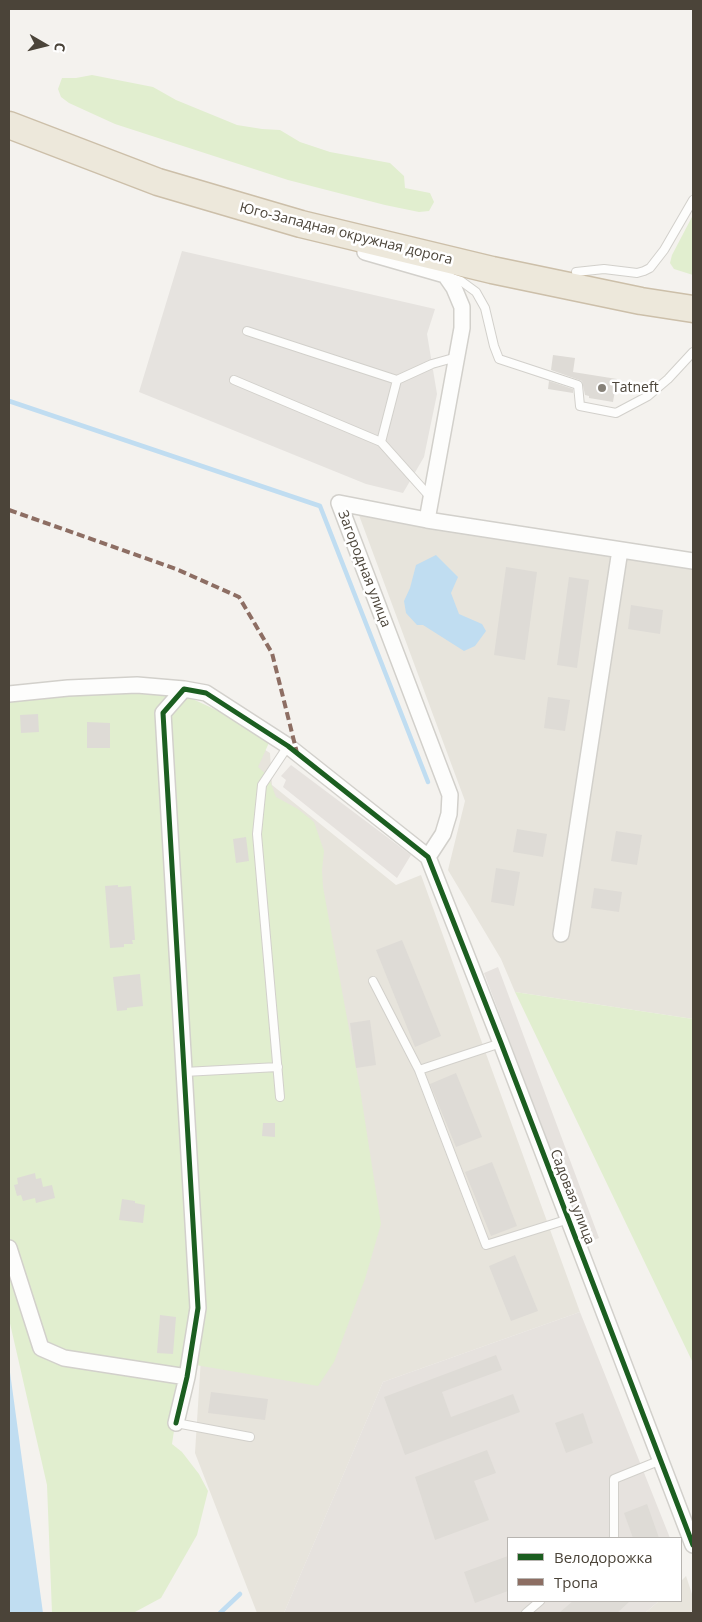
<!DOCTYPE html>
<html>
<head>
<meta charset="utf-8">
<style>
	body { margin:0 }
	#map { position:relative; width:702px; height:1622px; overflow:hidden; background:#f4f2ee; font-family:"Open Sans",sans-serif }
	canvas { display:block }
	.frame { position:absolute; inset:0; border:10px solid #4b4439; pointer-events:none }
	.legend { position:absolute; left:507px; top:1537px; width:175px; height:65px; box-sizing:border-box; background:#fff; border:1px solid #b7b4b0; margin:0; padding:6px 9px; list-style:none; font-size:15px; color:#4b4439 }
	.legend li { display:flex; align-items:center; gap:10px; height:25px }
	.legend b { width:25px; border:1px solid #b7b4b0 }
	.north { position:absolute; left:20px; top:20px; width:50px; height:50px; -webkit-text-stroke:4px #fff; paint-order:stroke; rotate:98deg; font-size:14px; font-weight:700; line-height:20px; text-align:center; color:#4b4439 }
	.north::after { content:''; display:block; margin:auto; width:18px; height:22px; background:#4b4439; clip-path:polygon(50% 0,100% 100%,50% 72%,0 100%) }
</style>
</head>
<body>
<div id="map">
<canvas width="702" height="1622"></canvas>
<div class="frame"></div>
<ul class="legend">
<li><b style="height:6px;background:#1b5e20"></b>Велодорожка</li>
<li><b style="height:6px;background:#8d6e63"></b>Тропа</li>
</ul>
<div class="north">С</div>
</div>
<script>
const context = document.querySelector('canvas').getContext('2d');
context.lineJoin = 'round';
function paint(path, color) { context.fillStyle = color; context.fill(path, 'evenodd'); }
const shape = rows => new Path2D(rows.map(r => 'M' + r).join(''));
function stroke(path, color, width, dash) { context.strokeStyle = color; context.lineWidth = width; context.lineCap = dash ? 'butt' : 'round'; context.setLineDash(dash || []); context.stroke(path); }
function drawText(font, color, halo, rows, align = 'center') {
  context.font = font + ' "Open Sans",sans-serif'; context.lineWidth = 5; context.setLineDash([]); context.textBaseline = 'middle'; context.strokeStyle = halo; context.fillStyle = color; for (const [text, x, y, turn = 0] of rows) {
    context.save(); context.translate(x, y); context.rotate((+turn || 0) * Math.PI / 180); context.textAlign = isNaN(turn) ? turn : align; if (halo) context.strokeText(text, 0, 0); context.fillText(text, 0, 0); context.restore();
  }
}
paint(shape([
	[353,499,693,555,693,1019,515,992,501,959,448,870,465,801],
	[195,706,270,753,272,785,396,885,421,875,580,1312,383,1382,284,1613,257,1613,195,1453,206,1278],
	[686,1576,693,1597,693,1613,645,1613,659,1601,681,1601,681,1581]
]), '#e7e4dc');
paint(shape([
	[291,765,411,855,397,878,283,787,286,780,281,776],
	[498,967,599,1238,586,1243,484,973],
	[580,1312,670,1538,508,1538,508,1601,659,1601,645,1613,284,1613,383,1382]
]), '#e6e2de');
paint(shape([
	[92,75,153,87,176,100,237,125,262,129,280,130,300,142,330,152,390,163,404,176,405,188,430,193,434,202,429,211,419,212,385,205,288,180,115,124,69,103,61,97,58,89,62,78,76,78],
	[693,215,693,275,674,269,670,263,672,255],
	[63,681,144,682,182,694,272,736,258,767,268,776,276,797,298,809,314,822,324,851,322,870,323,887,360,1089,381,1224,365,1279,334,1362,318,1386,184,1363,172,1444,182,1452,199,1474,208,1491,197,1535,161,1598,135,1612,117,1613,52,1613,47,1485,9,1319,9,687],
	[515,992,693,1019,693,1363]
]), '#e1eecf');
paint(shape([
	[182,251,435,309,427,334,437,394,424,457,403,493,366,484,139,392]
]), '#e6e3df');
paint(shape([
	[436,555,458,577,451,593,459,614,482,624,486,631,475,646,464,651,423,625,417,625,406,613,404,601,410,588,416,565],
	[9,1362,9,1365,43,1613,9,1613]
]), '#c0ddf1');
stroke(shape([
	[9,401,320,506,428,782],
	[220,1613,240,1594]
]), '#c0ddf1', 4.5);
paint(shape([
	[553,355,575,358,573,372,617,379,613,402,589,398,589,396,585,395,582,381,551,370],
	[549,381,573,389,573,393,548,389],
	[506,567,537,572,525,660,494,655],
	[569,577,589,580,577,668,557,665],
	[631,605,663,610,660,634,628,629],
	[548,697,570,700,565,731,544,728],
	[38,714,39,732,21,733,20,715],
	[87,722,110,723,110,748,87,748],
	[517,829,547,834,543,857,513,852],
	[616,831,642,835,637,865,611,861],
	[246,837,249,861,236,863,233,839],
	[496,868,520,872,514,906,491,902],
	[118,885,118,887,131,886,135,940,132,940,133,944,124,944,124,947,110,948,105,886],
	[594,888,622,892,619,912,591,908],
	[402,940,441,1036,415,1047,376,950],
	[140,974,143,1006,127,1008,127,1010,117,1011,113,977],
	[370,1020,376,1065,356,1068,350,1023],
	[456,1073,482,1137,456,1147,430,1084],
	[263,1123,275,1123,275,1137,262,1136],
	[492,1162,517,1226,491,1236,465,1172],
	[35,1173,36,1179,41,1178,43,1187,52,1185,55,1198,36,1203,35,1198,23,1201,21,1195,17,1196,14,1185,18,1184,17,1178],
	[122,1199,135,1201,135,1203,145,1205,143,1223,119,1220],
	[515,1255,538,1311,511,1321,489,1266],
	[160,1315,176,1317,173,1354,157,1353],
	[496,1355,502,1370,442,1392,451,1417,513,1394,520,1412,405,1455,384,1397],
	[211,1392,268,1399,265,1420,208,1413],
	[583,1413,593,1443,566,1453,555,1423],
	[487,1450,496,1473,474,1481,489,1520,435,1540,415,1477],
	[647,1504,659,1538,633,1538,624,1513],
	[508,1556,508,1591,475,1603,464,1572],
	[573,1601,630,1601,617,1613,559,1613]
]), '#dedbd6');
const lane = shape([
	[576,272,604,269,637,273,644,271,650,268,664,250,693,200],
	[449,277,461,281,476,292,485,308,494,346,499,359,578,385,580,406,616,413,648,396,668,379,693,352],
	[247,331,397,380],
	[234,380,381,442],
	[431,498,381,442,397,380,432,364,457,357],
	[373,981,419,1070],
	[501,1043,419,1070,486,1245,569,1219],
	[184,1072,278,1067],
	[280,1097,257,834,262,785,288,746],
	[176,1423,250,1437],
	[614,1538,614,1479,661,1460],
	[526,1613,540,1601]
]);
const street = shape([
	[365,252,445,275,454,288,462,307,462,328,427,520],
	[9,694,68,688,137,685,184,689],
	[428,857,443,834,449,814,450,795,339,503,427,520,693,561],
	[561,934,620,550],
	[9,1248,41,1348,64,1358,187,1377],
	[176,1423,187,1377,198,1308,163,713,184,689,206,693,288,746,428,857,501,1043,693,1545]
]);
const highway = shape([
	[9,125,158,182,301,224,492,270,641,301,693,309]
]);
stroke(lane, '#d2d0cb', 10);
stroke(street, '#d2d0cb', 18);
stroke(highway, '#ccbfa9', 29);
stroke(lane, '#fdfdfc', 8);
stroke(street, '#fdfdfc', 15);
stroke(highway, '#ede8db', 26);
stroke(shape([
	[9,510,176,569,239,597,272,653,297,753]
]), '#8d6e63', 4, [8, 4]);
stroke(shape([
	[176,1423,187,1377,198,1308,163,713,184,689,206,693,288,746,428,857,501,1043,693,1545]
]), '#1b5e20', 5);
for (const [x, y, r, color] of [
	[602,388,5,"#868178"]
]) { const dot = new Path2D(); dot.arc(x, y, r, 0, 2 * Math.PI); context.fillStyle = color; context.fill(dot); stroke(dot, '#fff', 2); }
drawText('14px', '#4b4439', '#fff', [
	["Юго-Западная окружная дорога",346,234,14],
	["Загородная улица",364,569,69],
	["Садовая улица",572,1197,69]
]);
drawText('14px', '#4b4439', '#fff', [
	["Tatneft",612,388]
], 'left');
</script>
</body>
</html>
